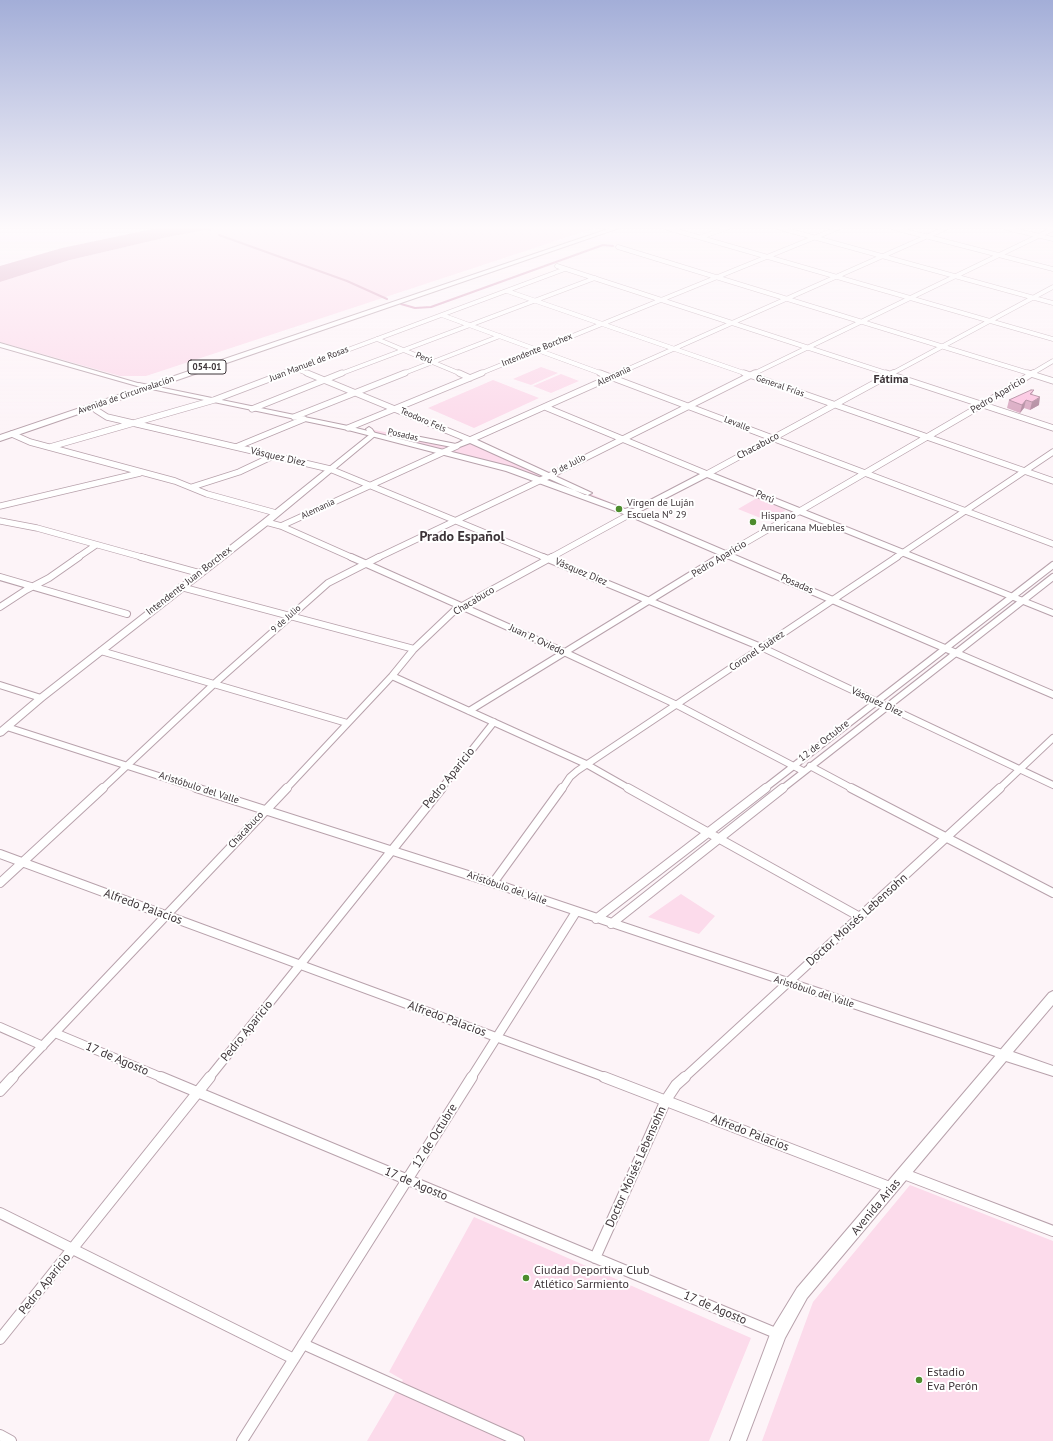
<!DOCTYPE html>
<html>
<head>
<meta charset="utf-8">
<style>
	body { margin:0 }
	canvas { display:block; background:#fdf4f8 }
</style>
</head>
<body>
<canvas width="1053" height="1441"></canvas>
<script>
const context = document.querySelector('canvas').getContext('2d');
context.lineJoin = 'round';
function paint(path, color) { context.fillStyle = color; context.fill(path, 'evenodd'); }
const shape = rows => new Path2D(rows.map(r => 'M' + r).join(''));
function stroke(path, color, width, dash) { context.strokeStyle = color; context.lineWidth = width; context.lineCap = dash ? 'butt' : 'round'; context.setLineDash(dash || []); context.stroke(path); }
function drawText(font, color, halo, rows, align = 'center') {
  context.font = font + ' "PT Sans",sans-serif'; context.lineWidth = 4; context.setLineDash([]); context.textBaseline = 'middle'; context.strokeStyle = halo; context.fillStyle = color; for (const [text, x, y, turn = 0] of rows) {
    context.save(); context.translate(x, y); context.rotate((+turn || 0) * Math.PI / 180); context.textAlign = isNaN(turn) ? turn : align; if (halo) context.strokeText(text, 0, 0); context.fillText(text, 0, 0); context.restore();
  }
}
paint(shape([
	[212,228,595,228,146,376,120,376,0,342,0,282,70,260,168,237],
	[541,367,558,373,531,385,513,379],
	[561,374,579,381,551,393,533,386],
	[493,380,539,398,474,428,428,408],
	[369,429,457,446,470,440,618,506,615,508,498,465,373,435],
	[757,498,786,510,768,521,738,509],
	[681,894,715,916,699,934,648,917],
	[910,1185,1053,1241,1053,1441,762,1441,813,1302],
	[474,1217,751,1338,709,1441,367,1441,403,1380,389,1372]
]), '#fcdbeb');
paint(shape([
	[157,228,215,228,168,237,70,260,0,282,0,266,62,248]
]), '#dba4c0');
stroke(shape([
	[208,229,210,230],
	[219,235,347,281,387,299],
	[401,304,415,308,431,307,603,245,613,246]
]), '#dba4c0', 2);
const minorFar4 = shape([
	[667,228,1053,339],
	[780,228,1053,303],
	[894,228,1053,269],
	[1006,228,1053,239],
	[701,237,727,228],
	[618,247,1032,374],
	[557,266,889,374],
	[507,291,747,374],
	[442,315,603,374],
	[377,339,461,374],
	[296,369,309,374],
	[283,374,565,269],
	[340,374,595,278],
	[402,374,500,336],
	[479,374,838,228],
	[617,374,946,228],
	[753,374,1053,229],
	[891,374,1053,287],
	[1031,374,1053,361]
]);
const minorFar3 = shape([
	[307,373,470,440,620,373],
	[459,373,470,378],
	[600,373,1053,544],
	[744,373,1053,481],
	[886,373,1053,428],
	[1028,373,1053,381],
	[95,405,96,410,107,417,330,469,546,558],
	[545,407,707,474,893,373],
	[252,409,342,373],
	[294,417,405,373],
	[348,428,482,373],
	[12,434,30,442,175,481,207,494,276,513],
	[50,447,214,400,285,373],
	[236,447,304,419],
	[192,487,239,472,273,456],
	[0,506,140,473],
	[0,521,37,528,145,558],
	[266,522,281,526,353,558],
	[281,526,457,446],
	[77,558,96,545],
	[377,558,539,481,755,373],
	[550,558,634,512],
	[719,558,982,405,1033,373],
	[895,558,1053,452]
]);
const minorFar2 = shape([
	[141,557,199,573],
	[351,557,564,652,677,705,803,771],
	[543,557,761,647,1053,785],
	[0,577,127,614],
	[181,587,414,649],
	[0,607,26,590,49,578,79,557],
	[101,651,347,723],
	[392,676,586,764,630,789],
	[0,685,41,698],
	[469,711,720,557],
	[7,727,199,789],
	[810,766,853,789],
	[102,789,214,684,328,583,379,557],
	[286,789,392,676,414,649,455,610,552,557],
	[441,789,494,722],
	[562,789,570,777,577,771,897,557],
	[764,789,1053,565],
	[782,789,1053,577],
	[999,789,1053,738]
]);
const minorFar1 = shape([
	[196,788,493,883,1005,1055],
	[628,788,860,917],
	[851,788,1053,893],
	[0,854,607,1078],
	[0,883,103,788],
	[493,883,562,788],
	[596,919,766,788],
	[611,924,783,788],
	[0,1027,43,1046],
	[55,1033,163,1078],
	[12,1078,287,788],
	[209,1078,442,788],
	[471,1078,576,912],
	[684,1078,1000,788]
]);
const minor = shape([
	[161,1077,778,1334],
	[604,1077,892,1188],
	[0,1091,13,1077],
	[904,1174,1053,1231],
	[0,1213,294,1359],
	[595,1258,666,1100,676,1085,685,1077],
	[0,1339,210,1077],
	[303,1344,519,1441],
	[0,1435,11,1441],
	[242,1441,472,1077]
]);
const tertiary = shape([
	[0,343,141,384,142,385,137,386,0,347,0,343],
	[369,427,372,429,376,435,375,436,269,524,44,700,3,735,0,736,0,728,38,696,263,520,369,435,366,429,369,427]
]);
const secondary = shape([
	[139,383,348,426,512,467,625,509,628,508,633,509,704,472,710,472,1053,610,1053,616,707,477,637,513,1053,691,1053,698,629,516,506,471,348,430,137,386,137,384,139,383],
	[390,431,456,444,467,438,473,438,592,493,588,495,585,495,470,443,457,448,390,435,390,431],
	[1053,991,1053,1005,1013,1052,1053,1066,1053,1076,1006,1061,807,1298,785,1338,746,1441,730,1441,772,1329,797,1288,1049,993,1053,991]
]);
const trunk = shape([
	[611,228,619,228,0,441,0,435,611,228]
]);
stroke(minorFar4, '#b8a2ac', 5);
stroke(minorFar3, '#b8a2ac', 7);
stroke(minorFar2, '#b8a2ac', 8);
stroke(minorFar1, '#b8a2ac', 10);
stroke(minor, '#b8a2ac', 12);
stroke(tertiary, '#b8a2ac', 2);
stroke(secondary, '#b8a2ac', 2);
stroke(trunk, '#b8a2ac', 2);
stroke(minorFar4, '#fff', 4);
stroke(minorFar3, '#fff', 5.5);
stroke(minorFar2, '#fff', 6);
stroke(minorFar1, '#fff', 8);
stroke(minor, '#fff', 10);
paint(tertiary, '#fff');
paint(secondary, '#fff');
paint(trunk, '#fff');
paint(shape([
	[1034,390,1032,394,1039,405,1030,410,1024,408,1020,413,1007,408,1009,400]
]), '#d9a8c1');
paint(shape([
	[1040,397,1039,405,1030,410,1032,402],
	[1026,400,1024,408,1020,413,1022,405]
]), '#b0889d');
const building = shape([
	[1031,390,1034,390,1030,394,1040,397,1032,402,1026,400,1022,405,1009,400,1031,390]
]);
paint(building, '#fcc3e0');
stroke(building, '#b0889d', 1);
const sky = context.createLinearGradient(0, 0, 0, 429);
sky.addColorStop(0, '#a3aed8');
sky.addColorStop(0.53, '#fefafc');
sky.addColorStop(1, '#fefafc00');
context.fillStyle = sky;
context.fillRect(0, 0, 1053, 429);
for (const [x, y, r, color] of [
	[619,509,4,"#4d8c2d"],
	[753,522,4,"#4d8c2d"],
	[526,1278,4,"#4d8c2d"],
	[919,1380,4,"#4d8c2d"]
]) { const dot = new Path2D(); dot.arc(x, y, r, 0, 2 * Math.PI); context.fillStyle = color; context.fill(dot); stroke(dot, '#fff', 1.5); }
drawText('9px', '#3d3438', '#fff', [
	["Intendente Borchex",537,350,-22],
	["Perú",424,358,22],
	["Juan Manuel de Rosas",309,364,-21],
	["Alemania",614,376,-25],
	["General Frías",780,386,19],
	["Avenida de Circunvalación",126,395,-19],
	["Teodoro Fels",423,420,23],
	["Levalle",737,424,21],
	["Posadas",403,435,12],
	["9 de Julio",569,465,-27],
	["Alemania",318,509,-25],
	["9 de Julio",286,619,-42]
]);
for (const [x, y, w] of [
	[207,367,38]
]) { const box = new Path2D(); box.roundRect(x - w / 2, y - 7, w, 14, 3); context.fillStyle = '#fff'; context.fill(box); stroke(box, '#3d3438', 1); }
drawText('bold 9px', '#3d3438', null, [
	["054-01",207,367]
]);
drawText('10px', '#3d3438', '#fff', [
	["Pedro Aparicio",998,395,-31],
	["Chacabuco",758,446,-28],
	["Vásquez Diez",278,457,13],
	["Perú",765,497,22],
	["Pedro Aparicio",719,559,-31],
	["Vásquez Diez",581,572,23],
	["Intendente Juan Borchex",189,581,-38],
	["Posadas",797,584,24],
	["Chacabuco",474,601,-31],
	["Juan P. Oviedo",537,640,25],
	["Coronel Suárez",757,651,-34],
	["Vásquez Diez",877,702,25],
	["12 de Octubre",824,741,-38],
	["Aristóbulo del Valle",199,788,18],
	["Chacabuco",246,830,-47],
	["Aristóbulo del Valle",507,888,19],
	["Aristóbulo del Valle",814,992,18]
]);
drawText('10px', '#3d3438', '#fff', [
	["Virgen de Luján",627,503],
	["Escuela Nº 29",627,515],
	["Hispano",761,516],
	["Americana Muebles",761,528]
], 'left');
drawText('bold 12px', '#3d3438', '#fff', [
	["Fátima",891,380]
]);
drawText('12px', '#3d3438', '#fff', [
	["Pedro Aparicio",449,778,-51],
	["Alfredo Palacios",143,907,20],
	["Doctor Moisés Lebensohn",857,920,-42],
	["Alfredo Palacios",447,1019,20],
	["Pedro Aparicio",247,1031,-51],
	["17 de Agosto",117,1059,23],
	["Alfredo Palacios",750,1133,21],
	["12 de Octubre",435,1136,-58],
	["Doctor Moisés Lebensohn",636,1167,-66],
	["17 de Agosto",416,1184,23],
	["Avenida Arias",876,1207,-50],
	["Pedro Aparicio",45,1284,-51],
	["17 de Agosto",715,1308,23]
]);
drawText('12px', '#3d3438', '#fff', [
	["Ciudad Deportiva Club",534,1271],
	["Atlético Sarmiento",534,1285],
	["Estadio",927,1373],
	["Eva Perón",927,1387]
], 'left');
drawText('bold 14px', '#3d3438', '#fff', [
	["Prado Español",462,537]
]);
</script>
</body>
</html>
